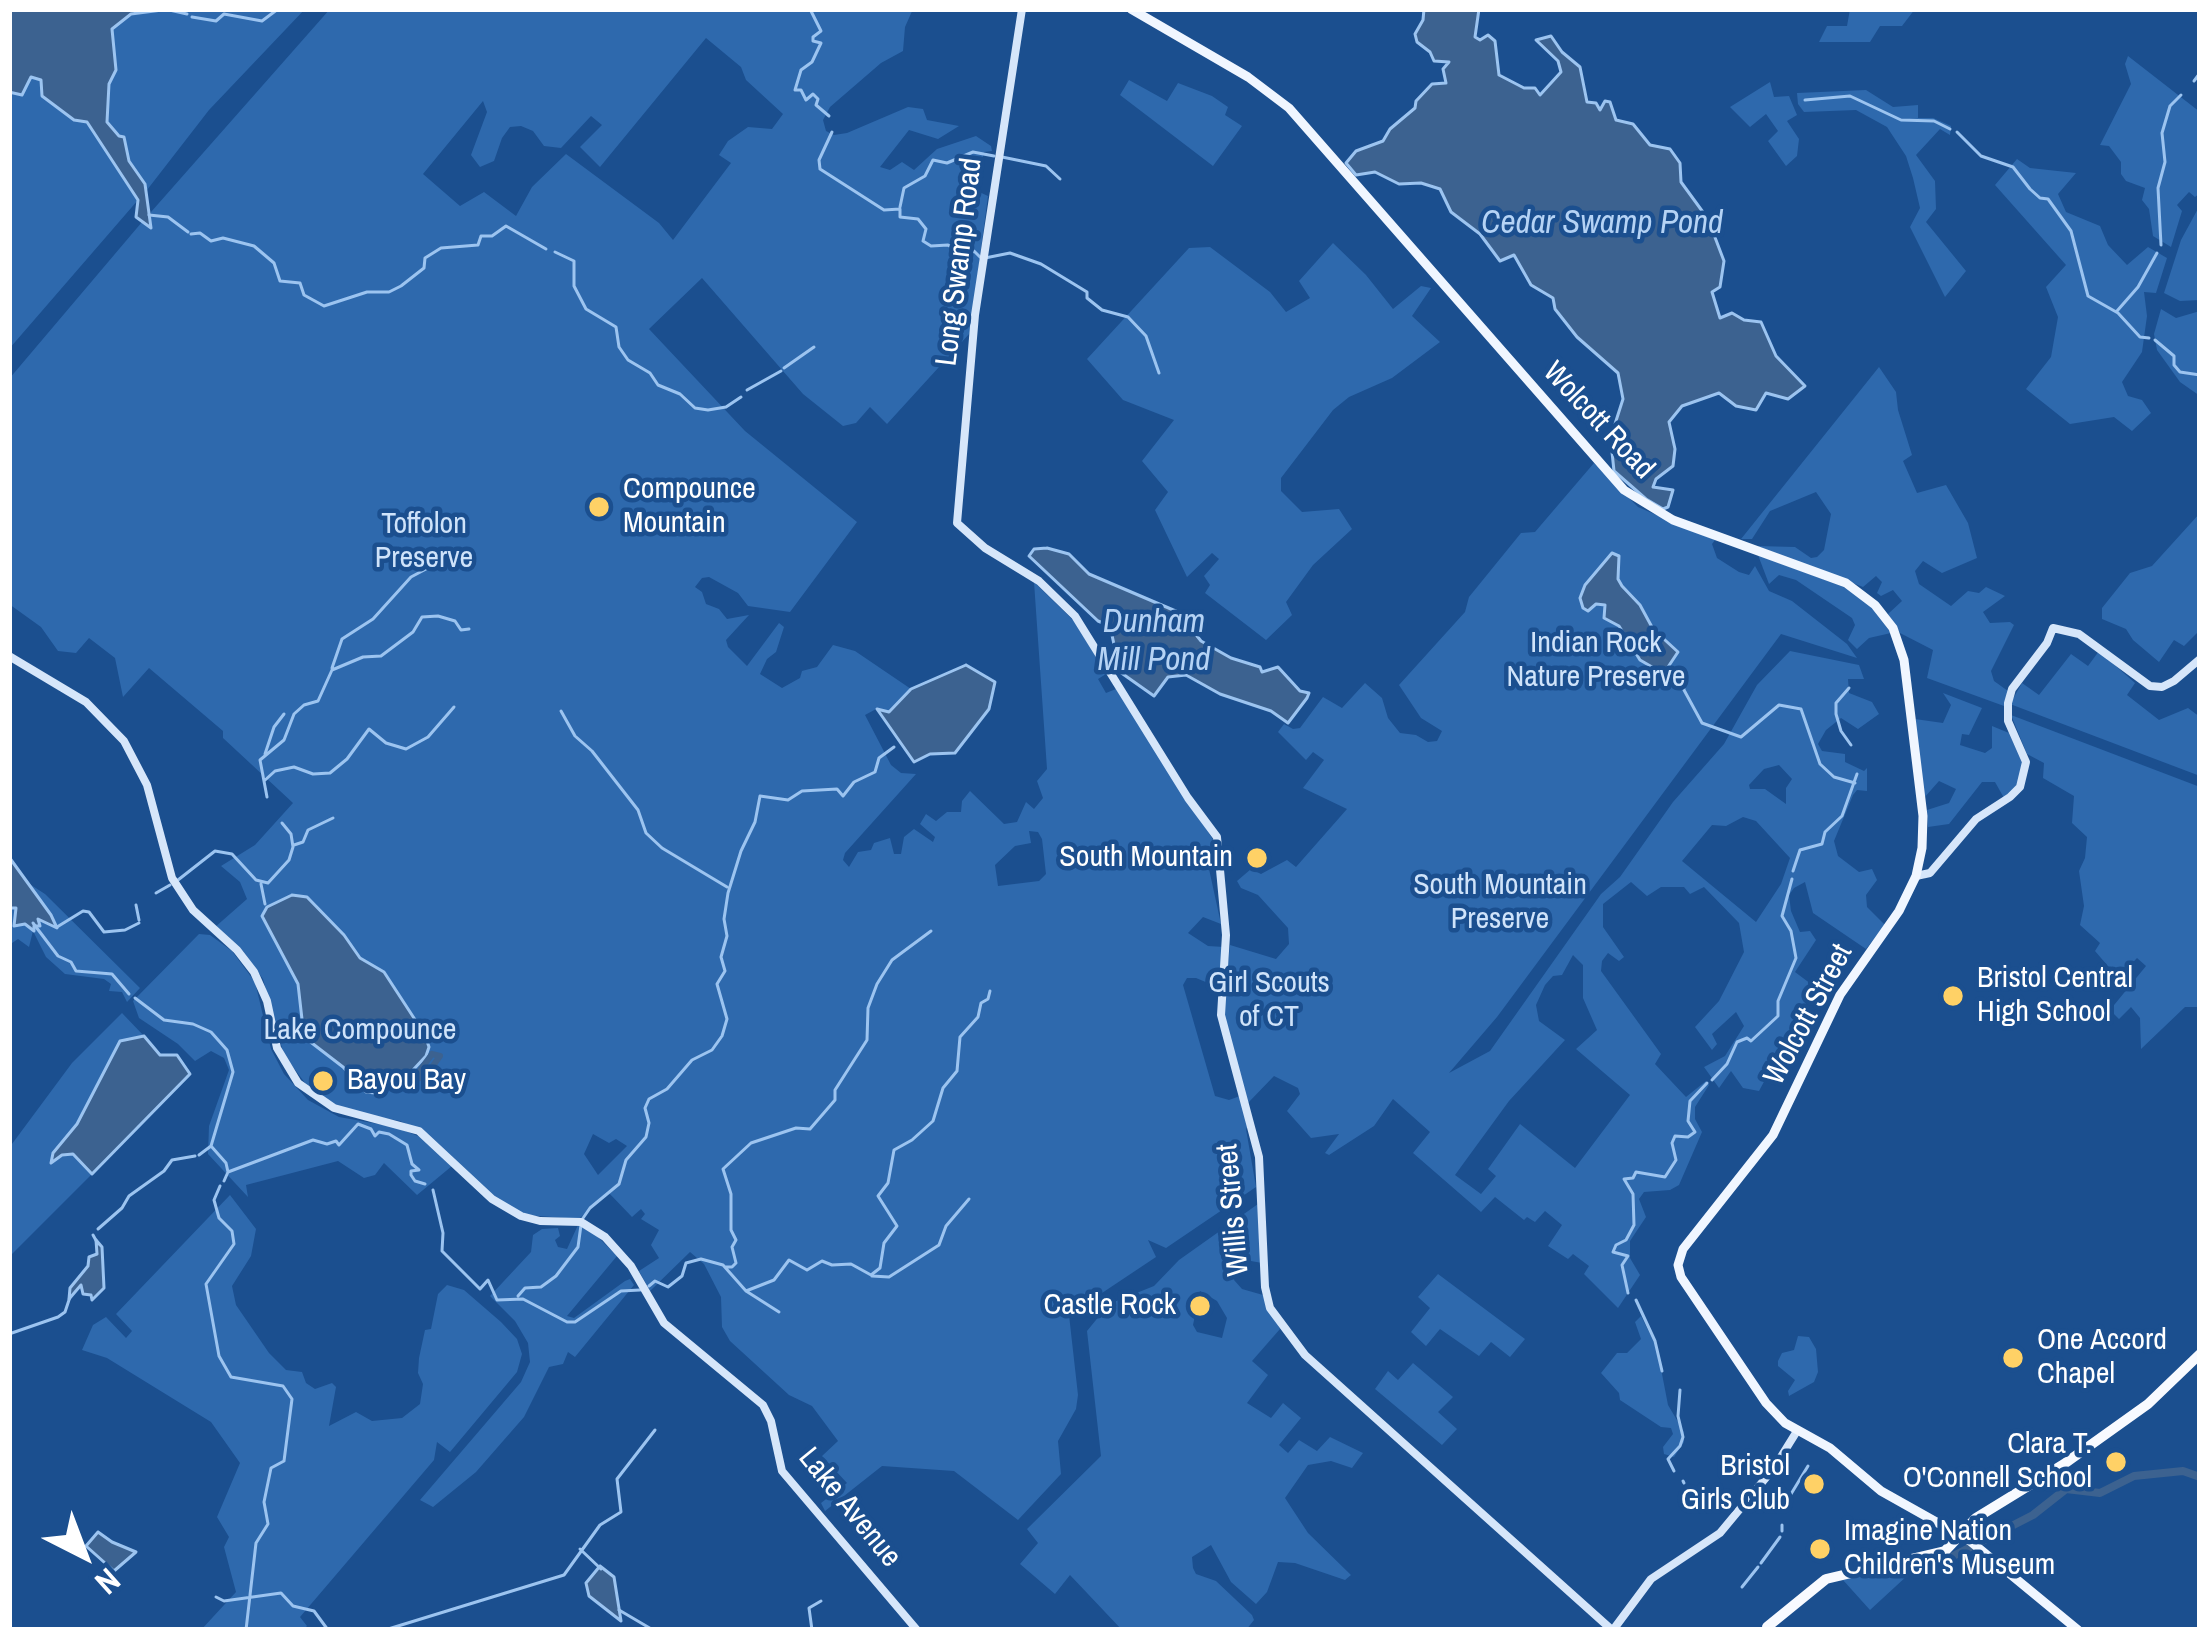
<!DOCTYPE html>
<html>
<head>
<meta charset="utf-8">
<style>
	body { margin:0 }
	#map { position:relative; width:2209px; height:1639px; overflow:hidden; background:#1b4f8f; font-family:"Archivo Narrow",sans-serif }
	canvas { display:block }
	.frame { position:absolute; inset:0; border:12px solid #fff; pointer-events:none }
	.north { position:absolute; left:24px; top:1495px; width:120px; height:120px; -webkit-text-stroke:9px #1b4f8f; paint-order:stroke; rotate:138deg; font-size:33px; font-weight:700; line-height:48px; text-align:center; color:#fff }
	.north::after { content:''; display:block; margin:auto; width:42px; height:54px; background:#fff; clip-path:polygon(50% 0,100% 100%,50% 72%,0 100%) }
</style>
</head>
<body>
<div id="map">
<canvas width="2209" height="1639"></canvas>
<div class="frame"></div>
<div class="north">N</div>
</div>
<script>
const context = document.querySelector('canvas').getContext('2d');
context.lineJoin = 'round';
function paint(path, color) { context.fillStyle = color; context.fill(path, 'evenodd'); }
const shape = rows => new Path2D(rows.map(r => 'M' + r).join(''));
function stroke(path, color, width, dash) { context.strokeStyle = color; context.lineWidth = width; context.lineCap = dash ? 'butt' : 'round'; context.setLineDash(dash || []); context.stroke(path); }
function drawText(font, color, halo, rows, align = 'center') {
  context.font = font + ' "Archivo Narrow",sans-serif'; context.lineWidth = 9; context.setLineDash([]); context.textBaseline = 'middle'; context.strokeStyle = halo; context.fillStyle = color; for (const [text, x, y, turn = 0] of rows) {
    context.save(); context.translate(x, y); context.rotate((+turn || 0) * Math.PI / 180); context.textAlign = isNaN(turn) ? turn : align; if (halo) context.strokeText(text, 0, 0); context.fillText(text, 0, 0); context.restore();
  }
}
paint(shape([
	[170,9,305,9,209,110,147,190,129,161,124,139,107,122,109,84,116,70,112,29,131,14],
	[330,9,913,9,905,27,903,51,881,63,830,107,823,120,826,131,834,135,847,133,908,107,923,109,927,120,959,126,938,139,909,130,880,167,890,170,902,162,914,170,937,149,976,136,991,146,992,151,984,152,975,190,988,196,970,333,887,424,870,407,856,423,843,426,803,394,702,278,649,329,745,431,857,522,790,612,748,606,738,593,709,577,702,578,695,587,702,592,706,604,719,609,727,619,749,615,726,640,728,647,747,666,779,623,784,627,776,652,767,659,760,674,782,688,800,678,802,671,817,667,833,645,855,651,911,689,889,712,878,708,865,715,891,765,901,773,916,774,845,853,843,860,849,867,858,852,871,850,874,843,890,838,894,854,901,854,904,837,914,829,933,842,935,837,920,824,926,814,936,821,947,812,961,812,962,801,970,791,1004,824,1017,822,1026,802,1034,809,1043,798,1037,781,1047,769,1034,582,1075,622,1106,674,1098,679,1106,693,1116,689,1214,841,1209,869,1221,924,1203,917,1188,933,1208,946,1224,947,1220,988,1196,978,1187,978,1183,985,1215,1096,1229,1100,1240,1096,1250,1124,1246,1129,1256,1187,1166,1248,1148,1240,1156,1257,1069,1315,1078,1395,1076,1409,1058,1441,1061,1474,1018,1520,954,1471,882,1466,825,1511,821,1503,847,1483,822,1456,838,1441,812,1406,789,1395,730,1341,722,1327,721,1297,704,1264,690,1252,650,1291,639,1271,659,1258,651,1245,659,1230,641,1219,645,1214,641,1209,632,1217,608,1192,579,1219,525,1215,491,1195,426,1133,400,1121,346,1111,314,1095,284,1055,263,979,243,951,214,928,247,899,240,882,221,866,255,845,293,803,223,738,223,731,149,668,123,697,115,658,89,638,76,653,58,651,41,627,9,604,9,379,142,222,151,227,151,212],
	[706,38,741,67,746,80,783,114,772,129,748,127,728,141,719,155,731,163,673,240,659,223,566,154,532,187,516,216,484,192,460,206,423,174,483,101,487,112,471,155,480,167,494,161,502,138,510,127,521,126,533,131,544,146,561,148,591,116,602,125,580,147,600,167],
	[1029,831,1038,832,1042,839,1046,874,1039,881,998,886,995,865,1015,846,1031,843],
	[593,1134,609,1143,616,1139,627,1146,598,1175,584,1154],
	[1850,9,1915,9,1902,26,1880,26,1870,42,1819,42,1827,26,1847,26],
	[2128,56,2200,112,2200,193,2195,197,2189,192,2177,205,2182,211,2171,247,2153,236,2149,209,2142,200,2145,188,2126,181,2121,174,2121,162,2109,146,2100,145,2131,84,2125,64],
	[31,77,42,81,42,96,74,120,87,122,138,200,9,349,9,92,22,94],
	[1129,80,1167,101,1178,83,1212,96,1228,107,1225,115,1242,126,1213,166,1120,95],
	[1770,82,1774,97,1789,96,1797,115,1787,121,1799,139,1797,156,1786,166,1768,141,1778,131,1766,114,1750,127,1730,107],
	[1866,90,1893,107,1918,105,1918,118,1933,118,1951,126,1950,135,1940,129,1916,155,1935,181,1936,209,1926,222,1966,271,1945,297,1910,227,1920,208,1913,178,1906,156,1887,127,1856,110,1804,112,1798,104,1797,93],
	[2017,159,2030,168,2076,173,2058,194,2066,212,2100,226,2108,245,2127,265,2148,247,2167,258,2156,293,2144,292,2147,316,2142,352,2122,382,2128,396,2142,400,2151,413,2132,431,2114,417,2070,424,2026,389,2051,357,2058,317,2046,287,2066,265,1995,185],
	[2200,205,2200,300,2180,301,2164,293,2181,240],
	[1333,243,1366,275,1393,309,1421,286,1431,288,1412,316,1440,342,1392,378,1349,397,1333,410,1281,478,1281,491,1302,512,1339,509,1352,529,1313,565,1286,602,1292,615,1266,640,1205,593,1210,585,1204,576,1219,559,1212,553,1187,577,1155,510,1168,492,1142,461,1174,420,1123,400,1087,359,1189,248,1210,247,1270,292,1286,312,1310,298,1299,281],
	[2161,309,2176,318,2200,311,2200,396,2180,382,2157,350,2154,334],
	[1879,367,1896,392,1898,410,1912,455,1903,461,1917,493,1946,485,1968,523,1977,558,1942,573,1923,561,1915,571,1919,584,1951,606,1968,591,1979,593,1986,587,2005,596,1983,612,1990,623,2010,622,2014,625,1991,671,1994,681,2008,691,2004,706,1927,678,1933,650,1900,633,1888,614,1902,601,1893,590,1881,596,1877,593,1882,582,1876,576,1863,587,1757,546,1795,547,1811,558,1817,557,1824,550,1831,514,1816,492,1770,511,1752,539,1741,539],
	[1594,463,1638,507,1715,540,1712,544,1717,558,1739,572,1749,575,1755,566,1769,591,1792,601,1847,644,1857,658,1781,634,1497,1017,1449,1073,1490,1051,1601,894,1620,877,1673,802,1724,744,1757,685,1790,651,1859,665,1864,679,1848,679,1849,693,1872,702,1879,714,1858,729,1841,718,1826,730,1818,744,1822,751,1845,754,1845,762,1864,771,1867,768,1867,791,1857,790,1853,795,1834,841,1838,856,1859,872,1872,869,1877,880,1866,895,1867,907,1885,925,1866,949,1813,913,1805,882,1794,888,1789,895,1791,911,1800,932,1810,931,1816,940,1795,972,1815,987,1759,1091,1743,1088,1731,1071,1719,1088,1704,1067,1725,1056,1744,1026,1736,1012,1712,1034,1717,1044,1712,1050,1695,1027,1719,1001,1744,952,1739,923,1704,887,1690,894,1684,887,1661,887,1647,896,1631,882,1603,904,1603,927,1624,957,1619,961,1608,953,1602,961,1601,971,1661,1054,1655,1064,1686,1097,1706,1081,1709,1085,1695,1107,1695,1119,1702,1132,1679,1185,1670,1190,1644,1192,1639,1199,1646,1217,1630,1241,1630,1258,1640,1275,1618,1308,1584,1274,1589,1266,1573,1254,1568,1259,1548,1246,1562,1225,1545,1211,1535,1222,1527,1217,1524,1220,1495,1197,1481,1212,1413,1153,1430,1132,1393,1099,1374,1126,1329,1155,1325,1153,1339,1134,1311,1138,1287,1111,1300,1094,1298,1088,1274,1076,1247,1104,1223,1012,1230,945,1276,959,1289,944,1288,928,1258,895,1241,888,1237,881,1251,869,1261,874,1287,860,1296,867,1347,809,1303,788,1324,760,1313,752,1306,760,1278,732,1284,724,1293,729,1300,728,1323,697,1342,708,1365,683,1382,698,1388,718,1400,733,1416,735,1428,742,1437,741,1442,731,1421,718,1399,685,1465,612,1469,597,1521,533,1535,532],
	[1779,765,1792,779,1786,788,1786,804,1765,789,1750,789,1749,785,1764,769],
	[1743,817,1756,821,1790,858,1781,884,1756,922,1682,861,1712,825,1726,826],
	[1573,955,1583,965,1583,998,1597,1030,1576,1049,1630,1095,1575,1168,1520,1124,1488,1169,1496,1176,1481,1194,1455,1175,1509,1101,1565,1040,1539,1021,1536,1005,1545,985,1553,976,1562,975],
	[2200,513,2200,630,2184,646,2174,640,2159,662,2133,640,2126,629,2102,619,2102,608,2130,573,2152,566],
	[1758,555,1849,589,1869,604,1891,633,1869,638,1857,649,1848,640,1855,625,1852,618,1796,580,1779,575,1769,584],
	[2099,651,2135,683,2127,695,2159,720,2188,708,2200,717,2200,776,2010,704,2022,683,2039,695,2071,654,2088,666],
	[1943,693,1982,708,1969,735,1962,734,1960,745,1985,753,1992,748,1992,726,2009,733,2023,765,2016,789,2004,798,1995,782,1982,782,1949,824,1928,827,1927,810,1949,803,1956,789,1939,781,1924,798,1915,719,1943,723,1951,705],
	[2011,715,2200,787,2200,1007,2185,1007,2141,1049,2140,1018,2131,1007,2119,1019,2110,1010,2146,966,2137,958,2106,991,2101,986,2113,972,2095,951,2100,943,2080,925,2084,906,2079,871,2085,858,2087,837,2072,823,2074,796,2043,778,2044,763,2027,754],
	[9,865,14,874,45,894,140,988,127,1002,122,992,109,991,111,984,104,979,65,974,46,957,33,931,29,947,18,939,9,945],
	[199,934,210,935,232,951,255,982,271,1049,284,1074,308,1100,339,1117,395,1127,423,1138,452,1166,417,1195,384,1163,375,1175,364,1178,338,1161,246,1185,248,1197,208,1154,209,1126,229,1070,224,1058,211,1051,195,1061,178,1044,139,1018,133,1001],
	[122,1013,144,1036,120,1042,77,1124,53,1152,52,1161,62,1155,73,1154,92,1174,9,1257,9,1148,72,1063],
	[230,1195,256,1229,251,1256,232,1286,236,1305,269,1353,286,1370,302,1372,306,1383,315,1389,332,1383,336,1387,329,1426,356,1412,372,1421,402,1418,420,1404,423,1384,418,1373,419,1358,425,1330,431,1329,438,1294,447,1285,464,1290,501,1322,517,1339,522,1354,517,1372,450,1452,437,1442,434,1460,300,1617,307,1626,303,1630,201,1630,236,1592,224,1547,229,1537,217,1517,240,1463,211,1422,107,1358,82,1350,93,1325,106,1317,126,1338,132,1331,116,1314],
	[1258,1204,1262,1263,1240,1259,1234,1280,1242,1289,1263,1295,1280,1329,1252,1361,1268,1375,1247,1403,1271,1418,1283,1403,1301,1418,1279,1445,1288,1453,1299,1440,1317,1451,1330,1437,1363,1453,1352,1468,1331,1461,1308,1465,1285,1498,1308,1533,1351,1575,1345,1580,1295,1563,1278,1562,1267,1592,1256,1604,1231,1582,1211,1545,1192,1557,1193,1568,1196,1574,1216,1581,1252,1615,1254,1620,1246,1630,1122,1630,1070,1575,1055,1594,1020,1564,1038,1543,1027,1529,1101,1456,1087,1331,1109,1304,1154,1286,1179,1260],
	[1200,1291,1217,1301,1227,1318,1222,1338,1197,1332,1193,1325],
	[578,1225,593,1232,617,1256,567,1316,574,1318,625,1281,630,1279,634,1285,575,1357,568,1352,563,1364,549,1367,524,1417,476,1472,433,1507,420,1500,521,1382,530,1362,528,1343,515,1321,490,1296,531,1252,533,1235,542,1229,558,1228,560,1236,555,1240,558,1247,567,1249],
	[1438,1274,1525,1339,1510,1357,1491,1342,1479,1356,1440,1329,1426,1346,1411,1332,1430,1308,1418,1297],
	[1641,1316,1657,1348,1668,1405,1684,1432,1684,1442,1674,1457,1664,1454,1663,1447,1673,1434,1671,1428,1661,1427,1620,1400,1619,1393,1601,1373,1617,1353,1627,1353,1641,1339,1635,1322],
	[1798,1336,1809,1337,1816,1349,1818,1372,1814,1382,1789,1396,1788,1391,1795,1380,1778,1366,1778,1361,1782,1353,1794,1350],
	[1413,1363,1453,1397,1438,1412,1457,1429,1442,1445,1375,1389,1388,1371,1398,1380],
	[1894,1568,1895,1573,1907,1571,1908,1575,1870,1610,1843,1580]
]), '#2e69ad');
const water = shape([
	[9,9,170,9,131,14,112,29,116,70,109,84,107,122,119,136,124,137,129,161,145,184,151,228,136,217,138,200,87,122,74,120,42,96,41,80,31,77,22,95,9,92,9,9],
	[1424,9,1479,9,1475,37,1480,40,1488,35,1495,41,1499,75,1524,88,1535,88,1540,95,1561,72,1558,61,1536,40,1551,36,1562,52,1580,67,1587,102,1596,103,1600,110,1605,101,1610,102,1616,120,1633,124,1650,145,1670,149,1680,163,1681,182,1708,219,1724,261,1720,287,1712,292,1720,318,1732,313,1744,320,1761,322,1776,356,1805,386,1788,399,1766,393,1756,410,1736,406,1719,393,1682,406,1669,422,1675,449,1673,466,1656,479,1653,487,1673,490,1668,507,1663,509,1646,499,1614,471,1612,452,1618,433,1615,424,1623,399,1618,373,1577,337,1555,309,1553,298,1531,285,1514,255,1500,261,1480,234,1451,212,1440,189,1421,183,1399,184,1375,172,1356,175,1346,163,1356,151,1383,141,1390,129,1415,108,1416,101,1432,84,1446,83,1443,69,1449,62,1434,61,1430,52,1417,42,1415,34,1423,20,1424,9],
	[1047,548,1069,554,1089,574,1178,612,1201,641,1231,658,1260,667,1262,672,1278,667,1300,691,1309,693,1307,698,1288,723,1271,711,1220,694,1186,675,1168,677,1154,696,1120,672,1110,626,1098,621,1029,556,1034,549,1047,548],
	[1612,553,1619,556,1618,579,1622,586,1640,605,1653,629,1678,652,1666,670,1659,671,1640,660,1619,626,1604,618,1605,605,1596,604,1588,611,1583,608,1580,598,1585,585,1612,553],
	[966,665,995,682,989,709,955,753,930,754,914,762,877,709,889,712,911,689,966,665],
	[9,857,51,915,57,928,38,919,40,926,34,926,34,931,25,924,14,926,16,908,9,908,9,857],
	[292,895,307,897,344,935,360,958,384,972,425,1035,429,1047,426,1056,399,1085,375,1093,366,1092,343,1067,304,1037,298,984,262,916,267,907,292,895],
	[144,1036,160,1055,177,1055,190,1074,92,1174,73,1154,62,1155,51,1163,53,1153,77,1124,120,1041,144,1036],
	[96,1240,102,1247,104,1288,92,1300,91,1295,83,1294,81,1285,69,1299,70,1288,88,1266,89,1257,97,1254,96,1240],
	[98,1532,112,1542,136,1552,114,1571,86,1546,98,1532],
	[600,1566,614,1577,621,1621,589,1596,586,1583,600,1566]
]);
paint(water, '#3c6290');
stroke(water, '#9cc4f0', 3);
stroke(shape([
	[165,9,187,14],
	[810,9,821,31,813,37,813,41,821,43,812,62,801,70,795,90,801,90,806,100,813,94,818,99,816,105,829,116],
	[192,17,216,21,224,14,262,21,278,9],
	[2194,81,2200,73],
	[1805,100,1850,96,1901,120,1934,121,1950,129],
	[832,132,819,160,820,169,884,210,900,209,900,217,918,219,926,229,923,241,931,246,948,245,966,257,974,251,980,257],
	[1957,132,1981,156,2013,167,2030,189,2040,198,2048,199,2071,231,2088,296,2118,313,2140,337,2149,338],
	[1002,157,1046,166,1060,179],
	[900,207,904,188,925,176,933,160,947,163,973,152,994,156],
	[149,215,168,217,188,232],
	[191,234,200,233,211,241,223,238,254,246,274,263,280,281,300,283,304,295,324,306,367,292,389,292,401,286,424,268,425,258,441,248,478,245,481,236,492,236,506,226,546,249],
	[2161,245,2158,188,2165,162,2162,133,2170,106,2181,95],
	[555,252,574,261,574,286,586,309,616,327,619,347,628,360,650,373,658,385,680,394,695,408,708,410,726,407,741,397],
	[985,258,1010,253,1041,264,1087,292,1087,298,1102,310,1128,317,1146,336,1159,373],
	[2117,311,2138,287,2157,253],
	[2155,340,2174,356,2174,365,2180,372,2200,375],
	[784,368,814,347],
	[747,390,781,371],
	[332,668,342,639,373,619,411,577,426,569],
	[1669,668,1682,675,1684,690,1702,723,1741,737,1779,705,1801,709,1820,764,1834,777,1855,783],
	[1849,688,1836,703,1836,714,1841,731,1851,745],
	[561,711,575,736,592,751,638,810,646,833,662,848,727,887],
	[265,754,274,727,284,714],
	[264,781,275,771,294,767,313,774,330,773,347,759,369,729,386,743,406,749,428,737,454,707],
	[267,797,260,760,284,740,294,714,304,705,318,701,332,670,363,657,381,656,413,632,422,617,438,616,455,621,461,630,469,629],
	[294,845,303,842,308,830,333,818],
	[1793,871,1800,850,1822,844,1825,832,1842,816,1857,774],
	[178,880,215,851,232,854,256,880,268,883,289,860,293,847,291,834,282,823],
	[261,884,265,904],
	[156,893,170,885],
	[136,905,139,920],
	[33,923,58,956,71,962,76,971,112,974,129,994],
	[57,927,83,911,89,912,104,932,125,930,139,923],
	[135,998,164,1020,193,1024,211,1032,227,1050,233,1072,211,1146,226,1163,228,1172,224,1181],
	[1712,1080,1727,1064,1737,1042,1747,1038,1751,1041,1778,1016,1778,1001,1796,958,1791,931,1782,916,1792,879],
	[199,1155,211,1146],
	[228,1172,313,1140,327,1144,336,1141,339,1145,358,1124,371,1129,375,1136,379,1132,389,1134,407,1145,412,1164,419,1170,411,1171,411,1175,415,1181,425,1184],
	[220,1186,214,1200,219,1218,232,1231,234,1244,206,1284,219,1356,231,1377,283,1386,292,1399,284,1461,271,1468,264,1502,268,1524,256,1543,246,1630],
	[433,1190,443,1233,442,1251,480,1289,488,1280,497,1300,523,1299,567,1322,575,1322,621,1291,640,1290],
	[581,1221,590,1208,619,1184,626,1160,646,1137,649,1123,645,1108,649,1099,667,1089,692,1060,712,1050,722,1036,727,1019,717,984,725,971,721,957,727,936,724,919,728,893,741,851,755,822,760,796,788,800,802,791,837,789,843,796,854,782,875,772,879,758,894,747],
	[98,1229,122,1208,129,1196,164,1171,172,1160,195,1156],
	[93,1235,98,1244],
	[725,1267,732,1267,736,1263,732,1247,736,1240,731,1230,731,1194,723,1169,751,1143,796,1128,810,1129,835,1100,835,1090,867,1040,868,1008,877,984,892,960,931,931],
	[872,1276,889,1277,939,1245,946,1226,969,1199],
	[649,1286,655,1281,668,1287,682,1276,686,1263,701,1259,723,1265,746,1291,774,1280,789,1260,807,1270,822,1261,832,1265,851,1264,871,1275,880,1268,884,1243,897,1226,878,1196,888,1183,894,1150,912,1140,933,1121,943,1088,957,1071,960,1037,978,1017,981,1003,988,999,990,991],
	[746,1291,779,1312],
	[1628,1293,1622,1265,1628,1256,1613,1252,1616,1245,1626,1240,1634,1225,1633,1194,1624,1179,1633,1178,1636,1172,1665,1177,1676,1160,1672,1143,1675,1136,1688,1137,1695,1132,1688,1121,1690,1101,1707,1083],
	[518,1296,525,1288,541,1287,556,1276,578,1247,581,1225],
	[1636,1300,1655,1341,1662,1371],
	[9,1334,58,1317,65,1312,70,1297],
	[1674,1471,1668,1459,1680,1446,1683,1437,1678,1416,1680,1390],
	[2057,1474,2066,1489],
	[1683,1481,1684,1483],
	[1690,1487,1694,1490],
	[1788,1499,1808,1466],
	[1782,1525,1782,1531],
	[580,1549,601,1569],
	[1761,1563,1780,1537],
	[1742,1587,1758,1567],
	[216,1597,224,1601,281,1593,293,1606,314,1611,328,1630],
	[619,1610,653,1630],
	[385,1630,564,1575,600,1525,621,1512,617,1479,655,1430],
	[812,1630,809,1608,821,1601]
]), '#9cc4f0', 3);
stroke(shape([
	[432,1054,440,1056,425,1077,414,1079,432,1054]
]), '#3c6290', 6);
stroke(shape([
	[1928,1569,2033,1515,2066,1489,2100,1493,2134,1476,2183,1471,2200,1477]
]), '#3c6290', 8);
stroke(shape([
	[1022,9,975,315,957,523,985,548,1039,581,1075,616,1188,798,1217,837,1226,935,1221,1015,1259,1157,1265,1287,1270,1308,1305,1355,1612,1630],
	[9,656,86,702,124,741,147,785,172,878,193,910,237,950,254,972,267,1001,277,1048,298,1083,334,1108,419,1131,492,1199,521,1216,540,1221,581,1222,605,1237,631,1266,664,1323,763,1405,771,1421,782,1471,917,1630],
	[1916,876,1930,873,1976,819,2010,797,2020,787,2026,762,2008,721,2008,703,2012,689,2047,643,2053,628,2079,634,2150,686,2162,687,2174,681,2200,659],
	[1613,1630,1651,1579,1720,1533,1774,1468,1797,1431]
]), '#d6e6fa', 8);
stroke(shape([
	[1131,9,1248,77,1289,108,1624,490,1673,520,1846,583,1875,605,1893,628,1904,660,1923,816,1922,848,1916,876,1899,911,1840,995,1773,1135,1683,1249,1678,1265,1681,1277,1766,1403,1785,1423,1830,1448,1881,1491,1970,1541,2078,1630]
]), '#f0f6ff', 9);
stroke(shape([
	[1771,1630,1767,1627,1826,1579,1945,1551,1976,1518,2064,1464,2148,1404,2200,1354]
]), '#f8faff', 10);
for (const [x, y, r, color] of [
	[599,507,12,"#ffd166"],
	[1257,858,12,"#ffd166"],
	[1953,996,12,"#ffd166"],
	[323,1081,12,"#ffd166"],
	[1200,1306,12,"#ffd166"],
	[2013,1358,12,"#ffd166"],
	[2116,1462,12,"#ffd166"],
	[1814,1484,12,"#ffd166"],
	[1820,1549,12,"#ffd166"]
]) { const dot = new Path2D(); dot.arc(x, y, r, 0, 2 * Math.PI); context.fillStyle = color; context.fill(dot); stroke(dot, '#1b4f8f', 4.5); }
drawText('30px', '#fff', '#1b4f8f', [
	["Long Swamp Road",960,262,-83],
	["Wolcott Road",1598,421,47],
	["Wolcott Street",1809,1015,-62],
	["Willis Street",1234,1210,-95],
	["Lake Avenue",849,1508,51]
]);
drawText('30px', '#fff', '#1b4f8f', [
	["Compounce",623,490],
	["Mountain",623,524],
	["South Mountain",1233,858,"right"],
	["Bristol Central",1977,979],
	["High School",1977,1013],
	["Bayou Bay",347,1081],
	["Castle Rock",1176,1306,"right"],
	["One Accord",2037,1341],
	["Chapel",2037,1375],
	["Clara T.",2092,1445,"right"],
	["O'Connell School",2092,1479,"right"],
	["Bristol",1790,1467,"right"],
	["Girls Club",1790,1501,"right"],
	["Imagine Nation",1844,1532],
	["Children's Museum",1844,1566]
], 'left');
drawText('30px', '#cfe3fa', '#1b4f8f', [
	["Toffolon",424,525],
	["Preserve",424,559],
	["Indian Rock",1596,644],
	["Nature Preserve",1596,678],
	["South Mountain",1500,886],
	["Preserve",1500,920],
	["Girl Scouts",1269,984],
	["of CT",1269,1018],
	["Lake Compounce",360,1031]
]);
drawText('italic 33px', '#b5d3f5', '#1b4f8f', [
	["Cedar Swamp Pond",1602,224],
	["Dunham",1154,623],
	["Mill Pond",1154,661]
]);
</script>
</body>
</html>
